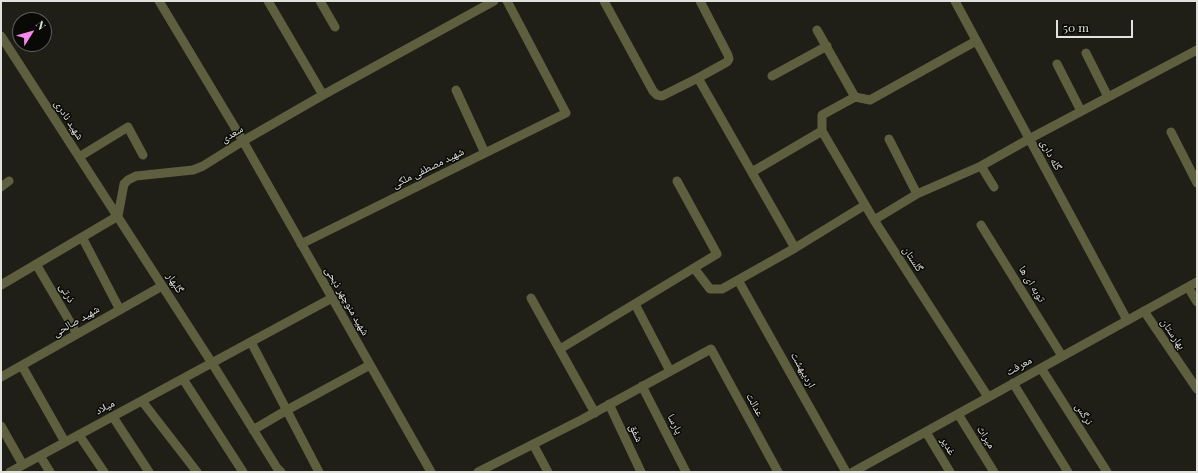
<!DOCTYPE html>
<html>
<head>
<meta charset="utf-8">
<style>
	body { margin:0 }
	#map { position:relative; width:1198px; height:473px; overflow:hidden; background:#1f1f18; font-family:"Playfair Display",serif }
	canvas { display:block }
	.frame { position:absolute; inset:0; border:2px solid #e1e1dd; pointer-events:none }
	.north { position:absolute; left:12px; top:12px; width:40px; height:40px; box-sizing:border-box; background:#090906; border:1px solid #5f5f5c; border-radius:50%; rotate:53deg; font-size:11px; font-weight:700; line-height:16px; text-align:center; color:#e1e1dd }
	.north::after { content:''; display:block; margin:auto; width:14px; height:18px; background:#f788ec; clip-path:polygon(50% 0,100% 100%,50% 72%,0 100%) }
	.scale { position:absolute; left:1056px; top:20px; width:77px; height:18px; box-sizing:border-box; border:2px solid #e1e1dd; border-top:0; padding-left:5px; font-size:12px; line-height:14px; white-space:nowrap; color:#e1e1dd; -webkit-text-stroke:3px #090906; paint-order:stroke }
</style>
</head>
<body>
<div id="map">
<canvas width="1198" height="473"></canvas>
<div class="frame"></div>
<div class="north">N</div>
<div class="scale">50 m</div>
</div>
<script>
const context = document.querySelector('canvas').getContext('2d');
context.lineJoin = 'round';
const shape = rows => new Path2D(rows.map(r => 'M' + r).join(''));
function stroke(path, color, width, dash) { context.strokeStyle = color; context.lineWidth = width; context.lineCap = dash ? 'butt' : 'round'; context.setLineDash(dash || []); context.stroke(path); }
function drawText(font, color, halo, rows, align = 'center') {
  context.font = font + ' "Playfair Display","Noto Naskh Arabic",serif'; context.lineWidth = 3; context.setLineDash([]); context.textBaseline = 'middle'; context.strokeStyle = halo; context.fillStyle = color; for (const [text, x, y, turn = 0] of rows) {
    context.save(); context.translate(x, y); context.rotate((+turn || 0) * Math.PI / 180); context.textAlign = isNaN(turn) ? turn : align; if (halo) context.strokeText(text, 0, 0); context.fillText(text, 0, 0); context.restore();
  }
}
stroke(shape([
	[159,1,243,141,431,472],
	[268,1,323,95],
	[320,1,335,27],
	[604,1,653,91,657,95,662,96,698,78,727,62,729,59,728,55,700,1],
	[955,1,1127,320],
	[817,30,855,97],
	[1,36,212,363,277,468,281,472],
	[1086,53,1108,97],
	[1057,64,1081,111],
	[772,76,827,46],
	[698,78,795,248],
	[456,90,485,153],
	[822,131,874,220,988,397],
	[822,131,822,115,855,97,870,100,976,41],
	[1171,132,1197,183],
	[889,139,917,194],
	[79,157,128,127,143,155],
	[981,166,994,187],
	[752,172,822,131],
	[1,187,9,181],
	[874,220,917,194,981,166,1029,139,1197,50],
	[981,225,1062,356],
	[82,237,120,310],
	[301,244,566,113,507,1],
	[36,264,77,334],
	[694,268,710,289,722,289,795,248,865,205],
	[738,280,846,472],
	[1,285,118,216,124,184,128,180,136,176,193,170,203,166,243,141,323,95,494,1],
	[1188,287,1197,302],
	[531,298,595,413],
	[635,304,670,371],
	[1144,311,1197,389],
	[251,342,319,472],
	[560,349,717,254,677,181],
	[22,366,65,442],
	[1041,368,1107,472],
	[1,377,162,286],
	[183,379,243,472],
	[1013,383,1068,472],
	[642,386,686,472],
	[142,401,197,472],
	[609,404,641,472],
	[958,414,994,472],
	[113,417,149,472],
	[1,426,23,465],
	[253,430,287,410,370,365],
	[926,432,950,472],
	[79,435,104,472],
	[533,444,548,472],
	[40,456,50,472],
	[10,472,332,298],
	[478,472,581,420,711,349,778,472],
	[853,472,1197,282]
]), '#5e5f3f', 9);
drawText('11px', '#e1e1dd', '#090906', [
	["شهید نادری",69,120,57],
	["سعدی",232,134,-31],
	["گله داری",1051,155,62],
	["شهید مصطفی ملکی",428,168,-26],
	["گلستان",913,259,57],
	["گلبهار",175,283,57],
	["توبه ای ها",1032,284,58],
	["ذرتی",67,293,60],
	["شهید منوچهر ذبحی",347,301,60],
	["شهید صالحی",76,321,-30],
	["بهارستان",1173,334,56],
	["معرفت",1019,366,-29],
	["اردیبهشت",803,370,61],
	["عدالت",755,405,61],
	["میلاد",105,407,-28],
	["نرگس",1084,414,58],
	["پارسا",675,424,63],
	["شفق",636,433,65],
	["میراث",986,437,58],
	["غدیر",948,446,59]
]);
</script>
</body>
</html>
